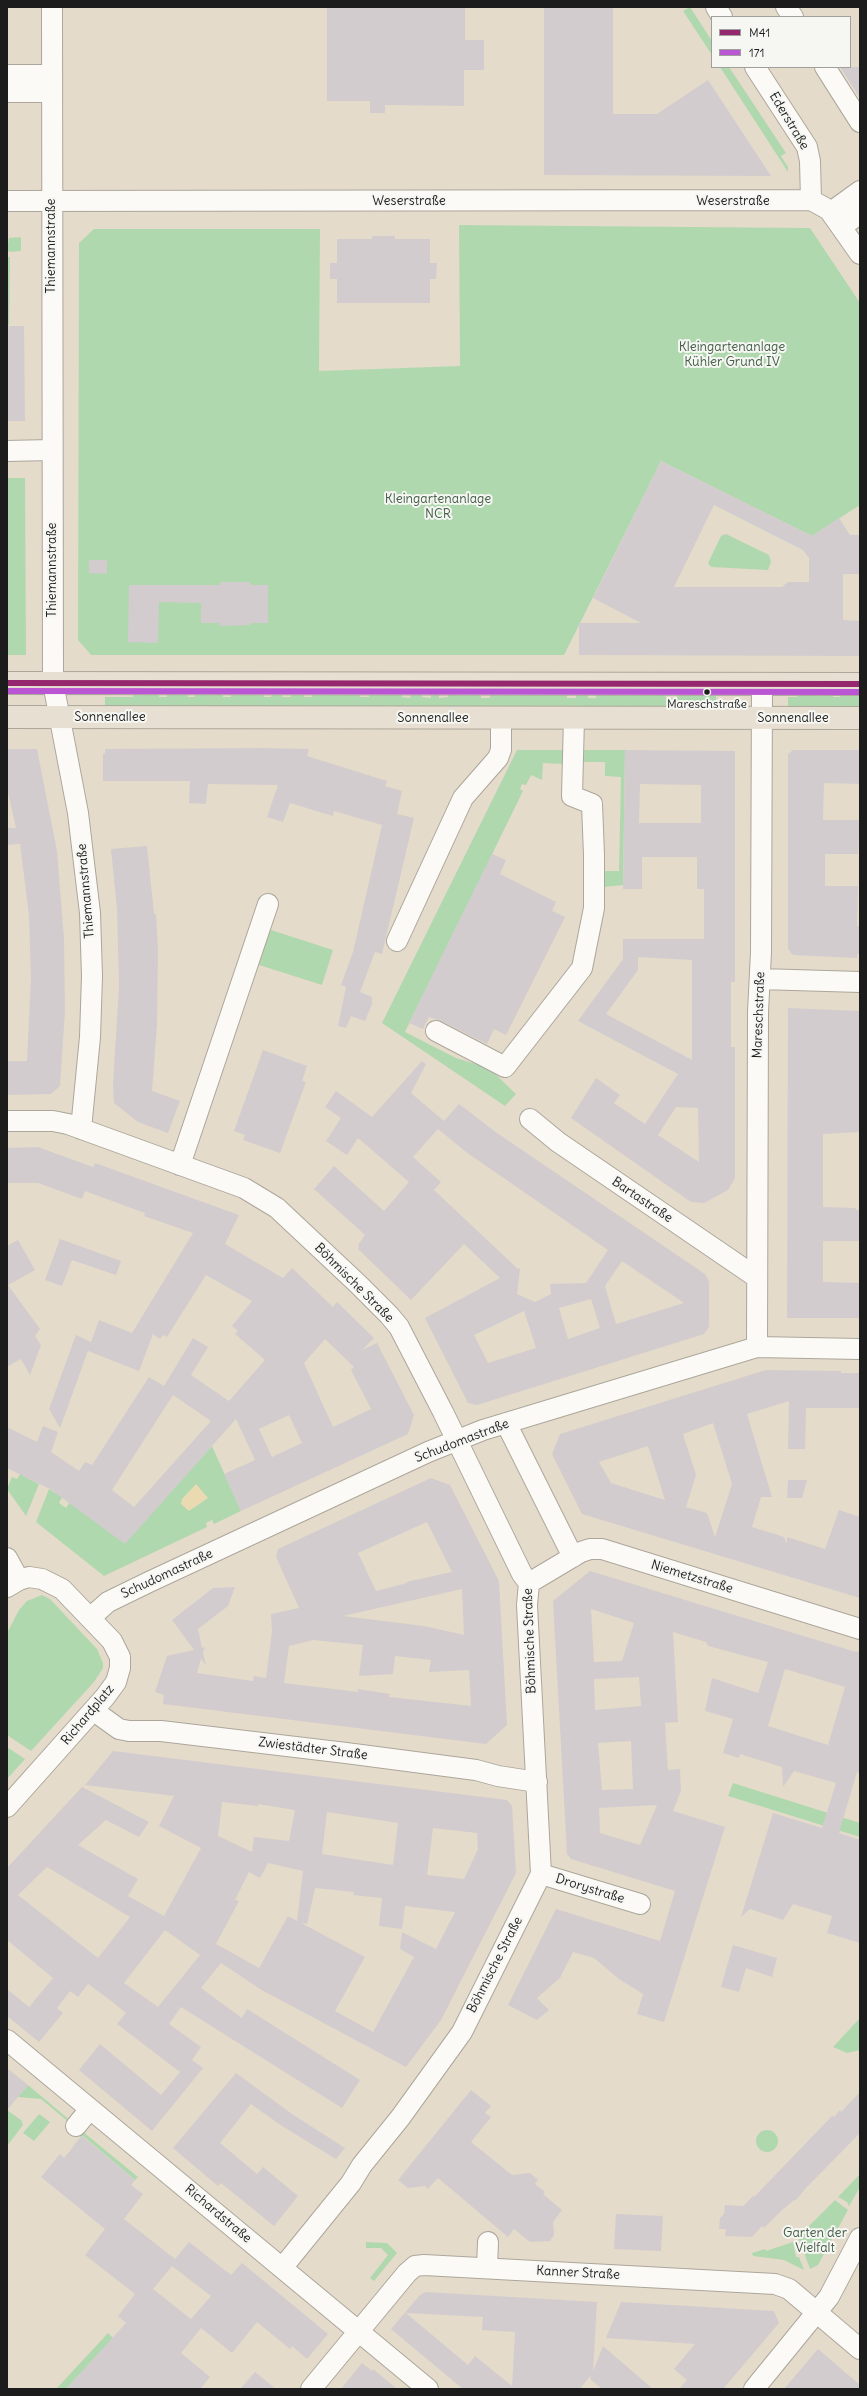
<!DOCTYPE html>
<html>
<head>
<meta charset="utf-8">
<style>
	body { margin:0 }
	#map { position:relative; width:867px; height:2396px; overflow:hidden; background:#e5dbca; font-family:Delius,sans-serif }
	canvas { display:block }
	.frame { position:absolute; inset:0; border:8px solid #1c1c1c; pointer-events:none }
	.legend { position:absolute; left:711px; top:16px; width:140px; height:52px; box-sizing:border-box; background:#f6f6f2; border:1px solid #9f9f9c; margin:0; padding:5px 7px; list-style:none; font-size:12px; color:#1c1c1c }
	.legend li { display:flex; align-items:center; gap:8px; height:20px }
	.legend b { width:20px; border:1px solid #9f9f9c }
</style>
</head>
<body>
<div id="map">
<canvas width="867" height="2396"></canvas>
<div class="frame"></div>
<ul class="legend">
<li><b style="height:5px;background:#95276e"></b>M41</li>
<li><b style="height:5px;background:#ba55d3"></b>171</li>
</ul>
</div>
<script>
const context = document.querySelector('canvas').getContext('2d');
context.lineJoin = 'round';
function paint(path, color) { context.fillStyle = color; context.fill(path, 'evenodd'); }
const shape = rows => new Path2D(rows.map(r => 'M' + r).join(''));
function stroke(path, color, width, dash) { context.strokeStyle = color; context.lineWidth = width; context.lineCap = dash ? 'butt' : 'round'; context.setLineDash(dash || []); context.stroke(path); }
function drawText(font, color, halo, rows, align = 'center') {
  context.font = font + ' Delius,sans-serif'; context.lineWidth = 4; context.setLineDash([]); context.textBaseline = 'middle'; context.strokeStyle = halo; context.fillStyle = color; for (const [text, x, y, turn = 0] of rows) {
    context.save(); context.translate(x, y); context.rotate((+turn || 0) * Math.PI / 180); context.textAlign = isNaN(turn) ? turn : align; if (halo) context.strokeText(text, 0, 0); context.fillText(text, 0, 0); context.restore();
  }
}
paint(shape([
	[690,7,712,41,712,55,683,11],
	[720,67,729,67,786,153,781,156,788,167,788,172],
	[459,225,810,228,860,303,860,505,812,536,661,461,564,655,91,655,78,640,79,243,94,229,320,229,319,371,460,366],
	[21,237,21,251,9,252,7,249,9,238],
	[7,257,10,257,9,325,7,325],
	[7,478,25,478,26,655,7,655],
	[726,534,769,555,771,562,768,570,711,567,708,563,721,536],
	[133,693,159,693,159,697,167,697,167,693,187,693,188,697,195,697,195,693,223,693,223,697,231,697,231,693,263,693,264,697,271,697,272,693,282,693,282,697,291,697,291,693,303,693,304,697,312,697,312,693,360,693,360,697,369,697,369,693,402,693,402,697,410,698,411,693,422,694,422,697,431,698,431,693,439,693,439,698,448,697,448,693,481,693,481,698,490,698,490,694,567,694,567,698,576,698,576,694,588,694,588,698,596,698,597,694,665,694,666,698,677,698,678,694,716,694,716,707,105,707,105,697,133,697],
	[860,693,860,708,788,707,788,697,797,697,797,694,833,694,833,697,840,697,841,694],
	[517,750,564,750,564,764,543,763,542,780,531,775,526,785,522,784,520,789,523,791,405,1032,456,1058,489,1068,516,1094,505,1106,382,1023],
	[584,750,625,750,623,885,604,887,604,871,619,871,621,777,605,776,605,762,584,762],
	[268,929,333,950,322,985,256,964],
	[212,1446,241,1511,214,1524,212,1520,206,1523,207,1527,104,1576,36,1522,49,1489,62,1497,59,1503,66,1508,70,1502,125,1543],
	[20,1474,39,1484,26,1516,7,1489,12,1477,17,1479],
	[42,1595,50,1599,97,1649,103,1663,103,1668,94,1682,31,1751,7,1735,7,1633,19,1610,27,1601],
	[7,1747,25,1759,7,1779],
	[733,1783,860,1823,860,1837,728,1796],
	[860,2018,860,2050,847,2053,833,2047],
	[28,2085,72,2122,71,2124,41,2099,18,2097],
	[7,2110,21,2120,23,2125,7,2146],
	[39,2114,50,2122,34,2141,23,2133],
	'756 2141a11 11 0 1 1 22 0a11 11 0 1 1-22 0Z',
	[82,2131,138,2177,135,2180,83,2136,71,2148,81,2137,79,2135],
	[860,2174,860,2187,849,2206,847,2202,838,2197],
	[835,2200,848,2210,818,2265,810,2269,798,2237],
	[366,2242,387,2243,397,2253,374,2281,370,2278,388,2255,381,2248,366,2248],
	[793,2242,796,2257,799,2257,804,2270,784,2260,753,2256,752,2253,765,2249,766,2251],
	[108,2333,113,2338,66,2389,57,2388]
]), '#b0d8ae');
paint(shape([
	[196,1484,208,1498,189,1511,181,1504,182,1499]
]), '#eadab2');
paint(shape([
	[327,7,465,7,465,40,484,40,484,70,464,70,464,106,385,105,385,113,370,113,370,101,327,101],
	[544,7,613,7,613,114,657,114,708,80,771,176,544,175],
	[840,67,860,67,860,98],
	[372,236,395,236,395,239,430,239,430,263,437,263,436,279,430,279,430,303,337,303,337,279,330,279,330,263,337,263,337,239,372,239],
	[7,326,24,326,25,421,7,421],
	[661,461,812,536,839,518,850,535,860,535,860,574,843,574,843,620,860,621,860,656,579,655,579,623,641,623,593,598],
	[714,505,803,550,809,558,809,582,788,582,782,587,674,587],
	[89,560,107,560,107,574,89,573],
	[220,582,250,582,250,585,268,585,268,623,250,623,250,625,219,626,220,623,201,623,201,603,159,602,158,643,128,642,129,585,220,585],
	[262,748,309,749,307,756,387,781,385,786,402,791,397,814,414,818,382,954,375,952,360,992,372,997,372,1004,365,1021,351,1016,346,1028,338,1026,346,987,341,985,353,952,382,825,334,811,333,816,290,803,283,822,267,817,278,785,208,784,206,804,189,803,190,781,103,781,103,754,105,753,105,749],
	[7,749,37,749,57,851,64,939,65,1011,60,1086,51,1094,7,1095,7,1061,27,1061,31,978,29,915,20,844,7,845,7,828,16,828,7,788],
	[625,750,735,751,735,982,731,982,731,1047,735,1047,735,1178,728,1190,704,1203,691,1202,571,1118,596,1078,620,1095,614,1103,645,1124,678,1074,578,1021,623,959,623,939,704,939,704,889,697,889,697,857,642,857,642,889,623,889],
	[640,784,701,785,701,823,639,823],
	[638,957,692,960,692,1060,606,1014,638,970],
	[676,1107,698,1108,699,1162,658,1135],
	[793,750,860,750,860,784,824,783,823,820,860,820,858,854,825,854,825,886,858,886,857,926,860,926,860,954,857,954,857,958,793,955,788,949,788,754],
	[147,846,154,914,156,914,158,949,157,1025,152,1091,180,1101,168,1133,138,1122,114,1103,113,1084,119,986,117,909,111,849],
	[492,854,506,860,500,874,556,902,552,911,565,917,506,1035,494,1029,487,1044,441,1021,429,1017,423,1029,409,1023],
	[788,1008,860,1011,860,1132,823,1134,823,1207,856,1208,856,1210,860,1210,860,1241,823,1241,823,1282,860,1283,860,1318,787,1318],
	[263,1050,307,1066,302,1081,306,1082,280,1153,243,1140,245,1135,234,1131],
	[422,1061,426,1064,411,1093,444,1121,459,1104,497,1133,705,1274,709,1282,709,1327,704,1334,477,1405,468,1403,425,1318,500,1278,464,1244,411,1300,358,1249,359,1246,358,1245,365,1235,314,1189,334,1166,384,1211,409,1182,358,1138,347,1155,326,1141,341,1118,325,1107,336,1091,372,1117],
	[438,1129,466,1152,608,1250,586,1283,550,1284,551,1294,535,1302,517,1294,520,1268,518,1269,434,1190,441,1182,413,1157],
	[622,1261,684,1303,616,1324,605,1286],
	[591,1299,600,1328,568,1339,559,1308],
	[524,1311,536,1348,488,1363,474,1335],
	[38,1147,93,1167,95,1163,239,1215,225,1244,283,1278,292,1268,333,1307,337,1302,374,1338,362,1350,377,1343,414,1415,408,1434,241,1511,224,1474,255,1460,236,1419,125,1544,50,1489,7,1468,7,1427,37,1442,43,1426,58,1432,51,1452,79,1471,85,1462,92,1465,149,1377,164,1386,193,1338,208,1347,191,1375,229,1401,265,1360,235,1334,238,1331,232,1326,252,1301,206,1275,167,1337,163,1335,160,1339,153,1334,139,1371,88,1351,60,1428,49,1409,76,1335,91,1342,99,1320,132,1333,193,1233,144,1216,145,1213,85,1191,82,1199,38,1183,7,1183,7,1148],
	[325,1339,354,1367,351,1370,371,1409,333,1427,304,1363],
	[173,1395,211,1421,134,1507,112,1490],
	[289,1415,302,1443,272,1457,259,1429],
	[60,1239,121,1261,116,1275,72,1260,62,1286,45,1280],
	[18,1240,35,1270,8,1285,40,1329,35,1336,41,1345,30,1375,21,1359,7,1367,7,1246],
	[766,1370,841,1371,841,1373,860,1373,860,1408,806,1408,805,1449,788,1449,789,1401,747,1414,772,1497,761,1497,752,1527,784,1537,787,1544,787,1537,825,1549,839,1510,860,1517,860,1598,582,1514,552,1454,560,1434],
	[713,1423,732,1484,715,1537,707,1513,686,1507,696,1475,683,1434],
	[648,1446,665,1500,611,1483,599,1462],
	[431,1478,450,1485,499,1581,507,1725,486,1744,163,1704,164,1695,155,1692,167,1656,194,1650,172,1620,213,1588,235,1587,228,1606,198,1629,202,1648,205,1647,203,1653,206,1665,201,1659,197,1673,253,1681,254,1676,266,1678,272,1632,271,1614,299,1608,276,1557,278,1549],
	[427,1522,452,1572,406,1582,407,1583,376,1591,358,1553],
	[462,1589,464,1635,424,1626,343,1616],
	[313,1640,363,1645,359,1676,393,1674,395,1656,431,1660,429,1672,469,1670,471,1706,389,1697,390,1694,358,1689,358,1692,284,1683,289,1646],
	[788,1480,807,1480,802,1498,787,1498],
	[590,1571,856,1652,860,1651,860,1773,857,1772,839,1833,860,1840,860,1943,827,1933,832,1916,793,1904,783,1920,750,1909,741,1917,773,1813,822,1828,836,1783,794,1771,783,1787,782,1767,740,1754,739,1758,723,1753,733,1719,705,1711,712,1678,758,1693,768,1662,708,1646,706,1642,673,1632,678,1722,665,1723,667,1756,668,1770,680,1769,681,1791,673,1811,725,1827,664,2022,637,2014,643,1994,619,1979,594,1958,573,1952,560,1978,537,1998,549,2010,537,2020,508,2005,556,1909,660,1941,675,1891,571,1859,567,1854,553,1601],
	[591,1609,634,1623,622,1661,594,1662],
	[785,1669,845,1687,828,1745,768,1726],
	[639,1677,641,1706,595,1710,594,1679],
	[631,1741,633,1789,602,1790,598,1743],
	[657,1805,640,1845,600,1833,599,1808],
	[113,1751,507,1800,512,1806,516,1873,441,2020,406,2067,260,1989,221,1963,201,1988,242,2018,247,2009,360,2080,342,2108,181,2007,169,2024,201,2047,192,2060,203,2068,152,2131,79,2070,100,2044,161,2095,180,2072,117,2024,126,2013,110,2000,88,1984,78,1997,70,1991,57,2008,63,2013,39,2042,7,2016,7,1989,29,2007,53,1978,7,1940,7,1868,82,1787,149,1822,139,1837,106,1820,78,1845,138,1879,128,1896,164,1916,201,1848,159,1826,174,1796,85,1785],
	[222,1802,258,1806,258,1804,295,1810,289,1841,254,1837,252,1852,218,1836],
	[327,1812,398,1823,393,1865,322,1854],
	[433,1828,477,1833,478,1849,464,1879,427,1875],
	[268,1863,303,1871,297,1921,288,1916,259,1968,216,1944,239,1901,235,1900,249,1872,260,1878],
	[47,1867,130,1917,98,1958,18,1895],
	[315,1888,354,1892,353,1895,382,1898,379,1926,402,1929,405,1906,455,1912,436,1949,402,1932,400,1949,414,1957,373,2032,335,2011,365,1957,301,1923,307,1924],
	[165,1930,200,1955,158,2007,124,1983],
	[733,1945,777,1958,772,1977,746,1968,739,1992,721,1987],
	[7,2068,28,2085,7,2110],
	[236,2073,292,2114,345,2148,336,2159,282,2126,251,2104,220,2143,257,2174,263,2167,298,2196,274,2226,221,2183,218,2186,173,2148],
	[471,2090,491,2106,485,2113,491,2117,471,2142,512,2175,530,2173,538,2180,535,2184,545,2192,543,2194,562,2210,553,2222,554,2235,550,2241,530,2242,514,2229,508,2237,438,2178,428,2189,425,2186,408,2188,398,2180],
	[860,2092,860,2133,806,2188,796,2200,794,2200,781,2211,764,2228,762,2226,752,2237,725,2236,726,2229,719,2229,720,2218,724,2214,725,2205,743,2206,753,2196,754,2197,832,2116,834,2117,840,2110,841,2112],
	[82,2136,135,2180,131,2185,143,2194,124,2219,175,2259,189,2242,231,2275,242,2263,328,2334,307,2359,292,2346,290,2349,257,2322,232,2353,201,2328,181,2353,210,2377,200,2389,66,2389,126,2323,118,2316,135,2294,85,2255,105,2229,41,2177,60,2154,64,2158],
	[172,2266,211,2296,191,2319,153,2289],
	[616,2214,663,2216,661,2251,614,2249],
	[426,2292,597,2302,593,2371,603,2346,653,2389,602,2389,590,2379,591,2375,580,2389,463,2389,391,2329,420,2295],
	[406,2313,483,2317,482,2330,515,2332,512,2386,475,2356,468,2365],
	[621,2302,774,2311,779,2323,723,2389,679,2389,687,2380,674,2369,695,2344,606,2338],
	[818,2349,860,2385,860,2389,784,2389],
	[362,2363,372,2371,373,2369,397,2389,341,2389],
	[255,2372,276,2389,240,2389]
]), '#d2ccce');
const minor = shape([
	[52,7,53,683,78,813,90,913,92,976,90,1037,81,1129],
	[716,7,722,17],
	[786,7,793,17],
	[755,67,807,147,810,161,811,200],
	[825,67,860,122],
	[7,75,52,75],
	[7,92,52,92],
	[7,201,811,200,829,210,860,254],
	[831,212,860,191],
	[842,226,860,214],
	[7,451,51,450],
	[397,941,463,798,498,758,501,750,501,718],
	[760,979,860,982],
	[436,1031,505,1067,582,968,594,908,594,855,592,804,572,796,574,718],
	[530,1119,558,1142,756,1277],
	[7,1121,53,1121,68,1124,244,1188,277,1208,358,1284,389,1315,399,1327,443,1412,522,1574,529,1583],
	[180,1165,268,904],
	[757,1347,758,1012,761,952,762,684],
	[506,1423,573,1557],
	[7,1558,19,1580],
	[529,1583,581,1552,590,1549,602,1549,860,1629],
	[7,1587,19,1580,29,1577,42,1579,62,1589,112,1641,120,1657,120,1668,116,1682,105,1697,7,1807],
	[90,1618,108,1602,149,1582,428,1452,483,1430,757,1347,860,1349],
	[94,1711,119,1729,129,1731,161,1731,346,1753,476,1770,498,1776,537,1782],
	[541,1874,640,1904],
	[7,2040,428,2389],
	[76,2126,90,2109],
	[282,2268,351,2183,362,2165,400,2118,462,2032,541,1874,527,1605,529,1583],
	[487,2268,488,2242],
	[311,2389,407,2273,415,2266,424,2265,775,2284,789,2289,860,2349],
	[754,2389,829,2297,860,2238]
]);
const major = shape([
	[7,683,860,684],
	[7,717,860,718]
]);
stroke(minor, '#aca69b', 22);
stroke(major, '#aca69b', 24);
stroke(minor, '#fbfaf7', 20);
stroke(major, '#e7e0d2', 22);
stroke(shape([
	[7,683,860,684]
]), '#95276e', 6);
stroke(shape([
	[7,691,860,692]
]), '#ba55d3', 6);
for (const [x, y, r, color] of [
	[707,692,3.5,"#1c1c1c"]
]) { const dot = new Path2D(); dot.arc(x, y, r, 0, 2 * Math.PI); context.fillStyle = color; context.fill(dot); stroke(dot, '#f6f6f2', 1.5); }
drawText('12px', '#1c1c1c', '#f6f6f2', [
	["Mareschstraße",707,705]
]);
drawText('13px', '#1c1c1c', '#f6f6f2', [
	["Ederstraße",789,121,59],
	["Weserstraße",409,201],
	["Weserstraße",733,201],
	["Thiemannstraße",51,246,-90],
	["Thiemannstraße",52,570,-90],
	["Sonnenallee",110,717],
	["Sonnenallee",433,718],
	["Sonnenallee",793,718],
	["Thiemannstraße",86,891,-95],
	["Mareschstraße",759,1015,-88],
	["Bartastraße",642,1200,34],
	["Böhmische Straße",354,1283,45],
	["Schudomastraße",462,1441,-21],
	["Schudomastraße",167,1574,-25],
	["Niemetzstraße",692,1577,17],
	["Böhmische Straße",530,1641,-92],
	["Richardplatz",88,1715,-50],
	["Zwiestädter Straße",313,1749,7],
	["Drorystraße",590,1889,17],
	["Böhmische Straße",495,1965,-63],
	["Richardstraße",218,2214,40],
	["Kanner Straße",578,2273,3]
]);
drawText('13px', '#415d47', '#f6f6f2', [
	["Kleingartenanlage",732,347],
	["Kühler Grund IV",732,362],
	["Kleingartenanlage",438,499],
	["NCR",438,514],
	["Garten der",815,2233],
	["Vielfalt",815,2248]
]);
</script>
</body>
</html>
